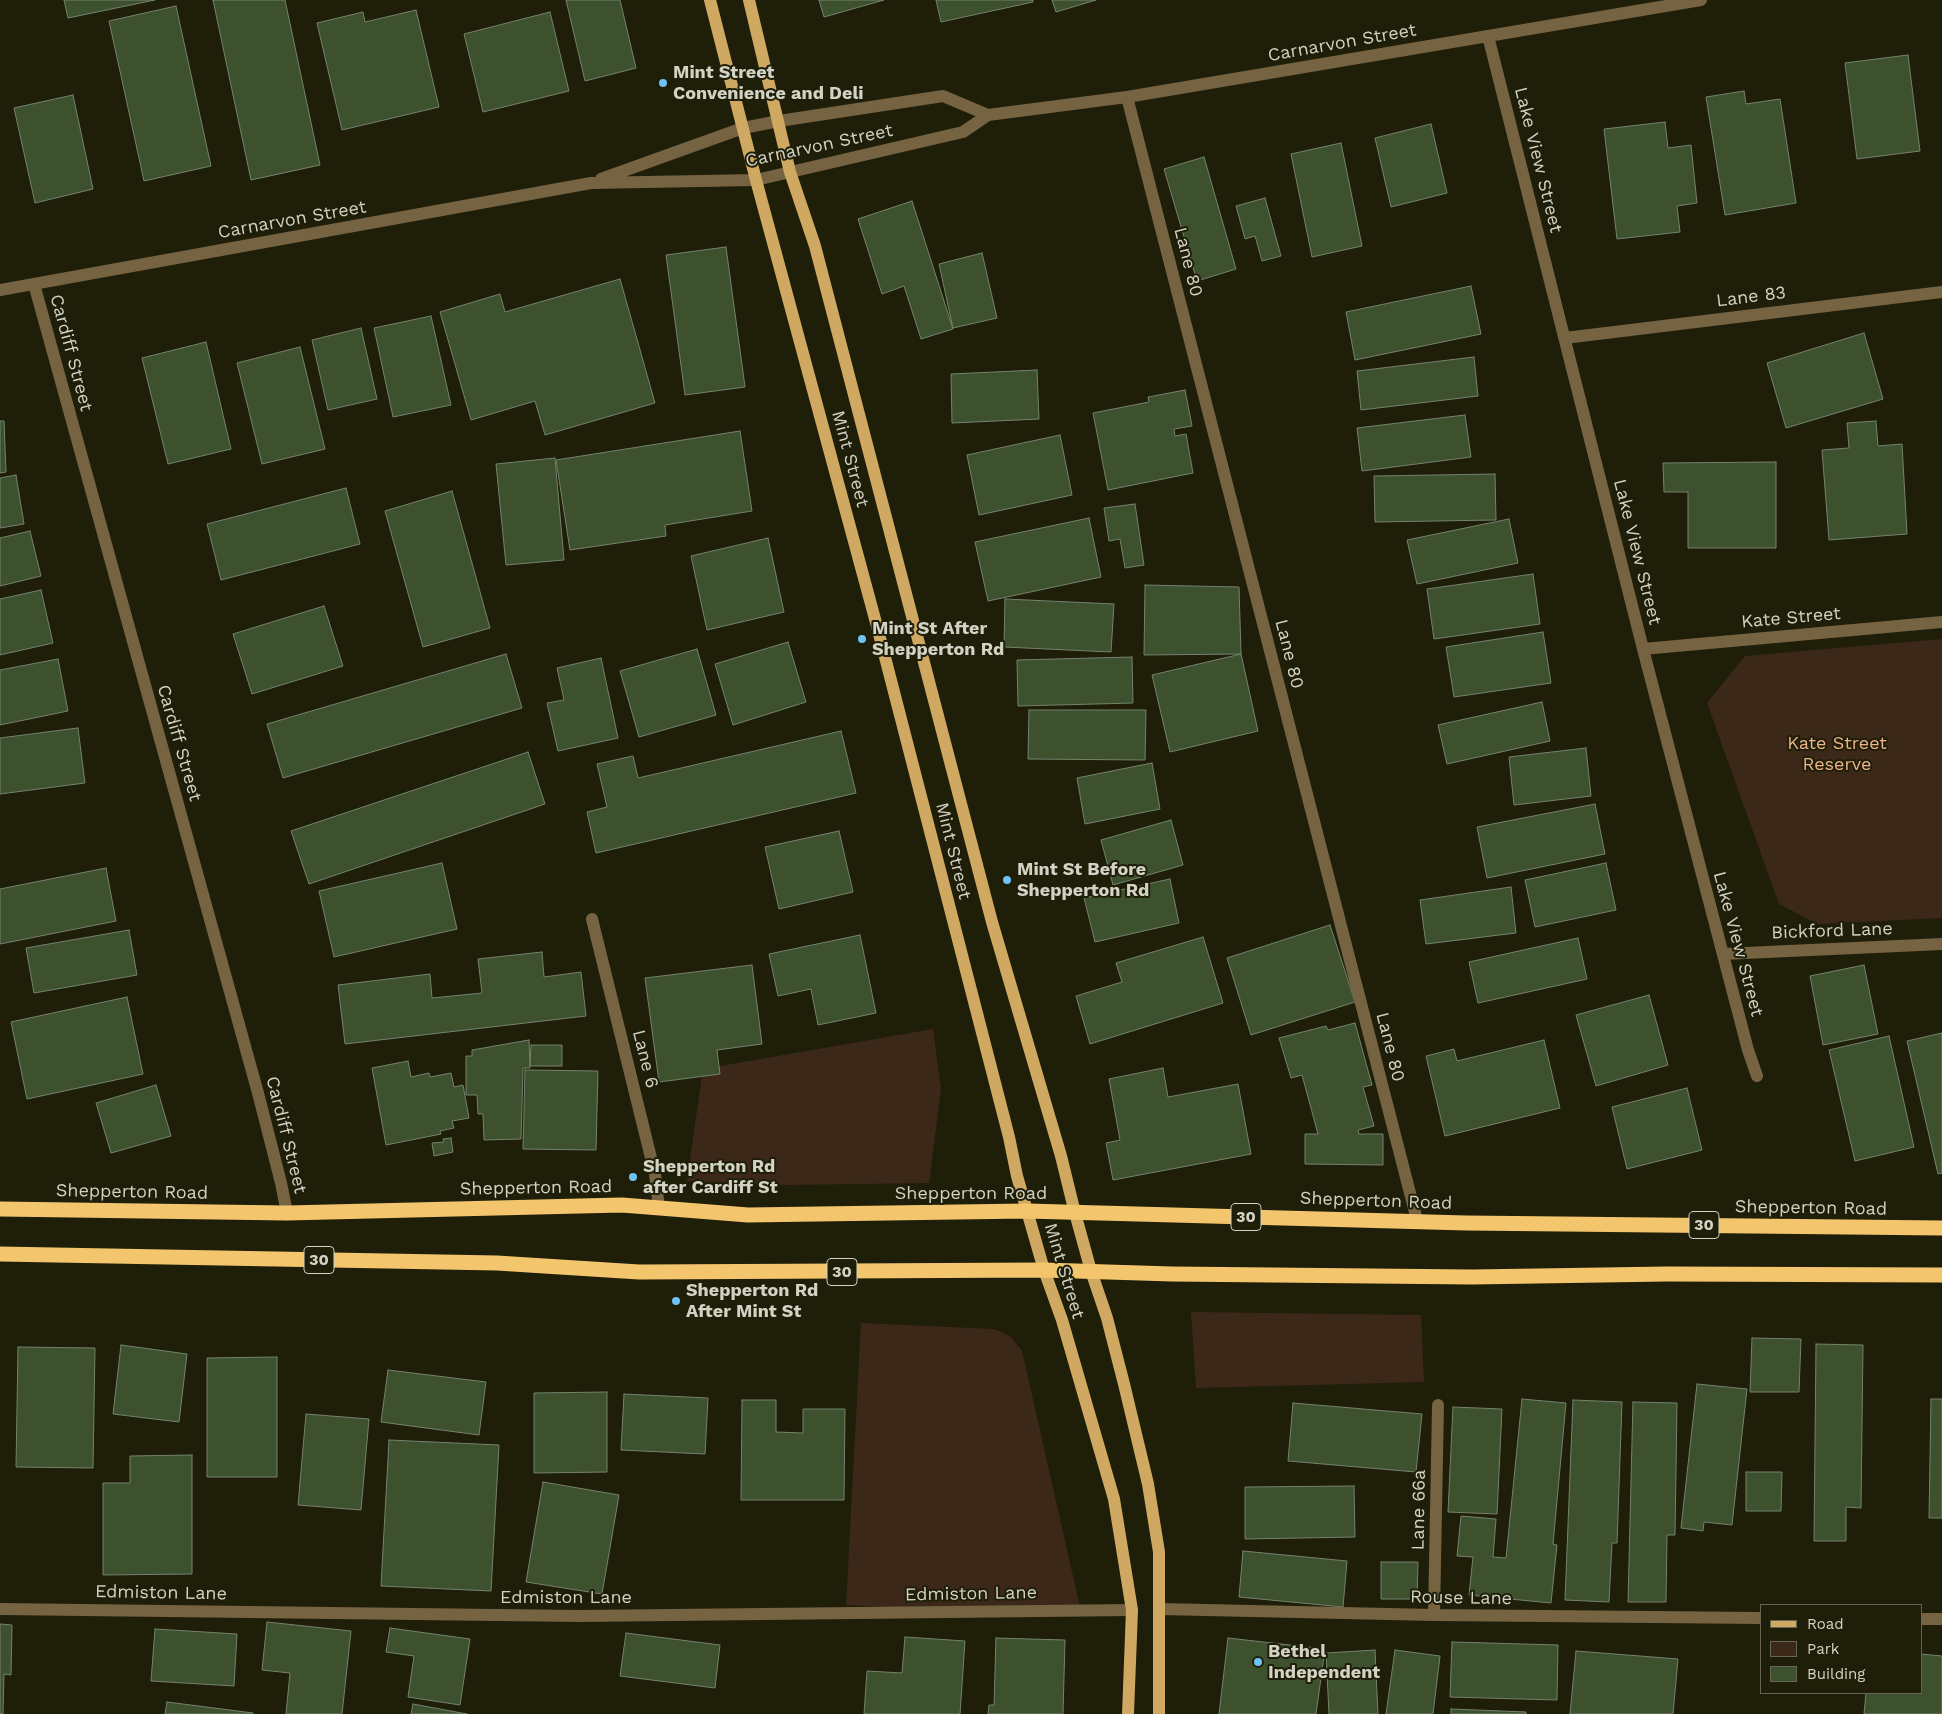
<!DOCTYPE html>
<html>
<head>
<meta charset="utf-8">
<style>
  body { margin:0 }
  #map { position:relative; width:1942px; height:1714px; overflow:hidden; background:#1f1e09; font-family:"Work Sans",sans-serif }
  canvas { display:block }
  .legend { position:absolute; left:1760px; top:1604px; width:162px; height:90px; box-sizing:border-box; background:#1f1e09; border:1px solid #676654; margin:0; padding:6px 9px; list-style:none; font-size:15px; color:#d2d2c5 }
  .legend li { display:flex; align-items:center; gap:10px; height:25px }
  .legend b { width:25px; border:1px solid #676654 }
</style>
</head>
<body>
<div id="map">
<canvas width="1942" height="1714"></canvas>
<ul class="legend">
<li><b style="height:6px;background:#cfa961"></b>Road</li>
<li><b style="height:14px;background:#3c2819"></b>Park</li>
<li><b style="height:14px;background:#3d512f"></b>Building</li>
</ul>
</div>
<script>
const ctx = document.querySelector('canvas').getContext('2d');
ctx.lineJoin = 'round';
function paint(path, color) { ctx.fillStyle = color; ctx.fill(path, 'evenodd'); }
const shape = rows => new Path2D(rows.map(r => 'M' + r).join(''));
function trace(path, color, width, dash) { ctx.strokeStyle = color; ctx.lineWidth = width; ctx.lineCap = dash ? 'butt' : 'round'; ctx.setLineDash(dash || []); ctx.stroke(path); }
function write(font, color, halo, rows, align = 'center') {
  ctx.font = font + ' "Work Sans",sans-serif'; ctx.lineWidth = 4; ctx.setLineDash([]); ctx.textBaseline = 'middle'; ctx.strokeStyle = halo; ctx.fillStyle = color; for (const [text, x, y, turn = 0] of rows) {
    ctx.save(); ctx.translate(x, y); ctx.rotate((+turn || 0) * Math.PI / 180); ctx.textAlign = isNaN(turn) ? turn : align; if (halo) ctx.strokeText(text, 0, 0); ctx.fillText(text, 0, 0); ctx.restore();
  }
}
paint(shape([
  [1942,639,1942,918,1818,924,1779,904,1707,703,1745,656],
  [933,1029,941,1089,929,1183,785,1185,687,1181,703,1069],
  [1191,1312,1421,1315,1424,1382,1196,1388],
  [861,1323,994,1329,1010,1336,1022,1351,1082,1616,846,1605]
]), '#3c2819');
const building = shape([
  [64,0,155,0,68,18,64,0],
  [213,0,285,0,320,165,251,180,213,0],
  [566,0,620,0,636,68,585,81,566,0],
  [819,0,884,0,824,17,819,0],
  [936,0,1033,0,1033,2,941,22,936,0],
  [1052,0,1096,0,1056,12,1052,0],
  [176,6,211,166,144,181,109,21,176,6],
  [416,10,439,107,342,130,317,23,363,12,365,22,416,10],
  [550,12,569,91,483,112,464,34,550,12],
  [1908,55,1920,151,1857,159,1845,63,1908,55],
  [1744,91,1746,104,1780,99,1796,203,1725,215,1706,97,1744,91],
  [73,95,93,189,35,203,14,108,73,95],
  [1665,122,1668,148,1691,145,1697,203,1677,206,1680,232,1617,239,1604,129,1665,122],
  [1431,124,1447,193,1391,207,1375,138,1431,124],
  [1341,143,1362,246,1312,257,1291,154,1341,143],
  [1204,157,1236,269,1197,281,1164,169,1204,157],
  [1265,198,1281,256,1262,261,1255,236,1245,239,1236,206,1265,198],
  [912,201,953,329,921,339,904,286,882,294,858,219,912,201],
  [726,247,745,387,685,395,666,255,726,247],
  [982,253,997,318,953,328,939,264,982,253],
  [620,279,655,403,545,435,535,401,471,420,440,312,500,294,505,312,620,279],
  [1471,286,1481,334,1355,360,1346,312,1471,286],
  [431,316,451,405,393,417,374,328,431,316],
  [361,328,377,399,328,410,312,340,361,328],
  [1864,333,1883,399,1786,428,1767,363,1864,333],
  [206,342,231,449,168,464,142,358,206,342],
  [300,347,325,449,262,464,237,363,300,347],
  [1474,357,1478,396,1361,410,1357,371,1474,357],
  [1037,370,1039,419,952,423,951,374,1037,370],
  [1185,390,1192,426,1174,429,1175,436,1186,434,1193,473,1108,490,1093,413,1149,402,1148,397,1185,390],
  [1465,415,1471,457,1362,471,1357,428,1465,415],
  [0,421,4,421,6,472,0,473,0,421],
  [1876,421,1878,446,1902,444,1907,534,1829,540,1822,450,1849,448,1847,423,1876,421],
  [740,431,752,511,665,525,666,536,570,550,556,460,740,431],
  [1060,435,1072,495,979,515,967,455,1060,435],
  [555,458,564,560,506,565,496,464,555,458],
  [1776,462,1776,548,1688,548,1688,492,1664,492,1663,463,1776,462],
  [1495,474,1496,520,1375,522,1374,476,1495,474],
  [16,475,24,524,0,528,0,478,16,475],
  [346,488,360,544,221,580,207,524,346,488],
  [452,491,490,628,423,647,385,511,452,491],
  [1135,504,1144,565,1125,568,1120,539,1109,541,1104,508,1135,504],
  [1089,518,1101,577,988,601,975,542,1089,518],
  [1509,519,1518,563,1417,584,1407,540,1509,519],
  [30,531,41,576,0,586,0,538,30,531],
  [768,538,784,612,707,630,691,556,768,538],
  [1533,574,1540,624,1434,639,1427,589,1533,574],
  [1145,585,1239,587,1241,654,1144,655,1145,585],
  [41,590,53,643,0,655,0,599,41,590],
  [1005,599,1114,604,1111,652,1004,647,1005,599],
  [324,606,343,666,252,694,233,634,324,606],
  [1543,632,1551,683,1454,697,1446,647,1543,632],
  [788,642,806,702,733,725,715,664,788,642],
  [697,649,716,715,639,737,620,671,697,649],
  [506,654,522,708,283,778,267,724,506,654],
  [1241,654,1258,731,1170,752,1152,675,1241,654],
  [1132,657,1133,703,1018,706,1017,660,1132,657],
  [601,658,618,738,558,751,547,703,564,700,557,668,601,658],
  [58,659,68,711,0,725,0,670,58,659],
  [1542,702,1550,741,1447,764,1438,725,1542,702],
  [1029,710,1146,710,1145,760,1028,759,1029,710],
  [78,728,85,783,0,794,0,738,78,728],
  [841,731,856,793,596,853,587,812,607,807,597,764,633,756,638,778,841,731],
  [1586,748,1591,796,1514,805,1509,757,1586,748],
  [528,752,545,804,309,884,291,831,528,752],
  [1152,763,1160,809,1085,824,1077,778,1152,763],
  [1595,804,1605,854,1487,878,1477,827,1595,804],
  [1171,820,1183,865,1113,885,1101,840,1171,820],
  [839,831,853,892,779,909,765,847,839,831],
  [442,863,457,929,334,957,319,891,442,863],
  [1606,863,1616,910,1535,927,1525,880,1606,863],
  [106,868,116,921,0,944,0,889,106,868],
  [1170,879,1179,923,1095,942,1084,898,1170,879],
  [1511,887,1516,933,1426,944,1420,900,1511,887],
  [1330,925,1355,1002,1251,1035,1227,958,1330,925],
  [129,930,137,975,34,993,26,948,129,930],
  [860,935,876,1013,818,1025,811,989,778,996,769,954,860,935],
  [1203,937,1223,1003,1090,1044,1076,996,1122,982,1116,963,1203,937],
  [1578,938,1587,979,1478,1003,1469,962,1578,938],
  [542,952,544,977,581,972,586,1016,345,1044,338,985,430,974,432,998,482,993,478,959,542,952],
  [752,965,762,1044,717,1050,720,1074,659,1082,645,978,752,965],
  [1864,965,1878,1034,1823,1045,1810,976,1864,965],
  [1649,995,1668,1065,1596,1086,1576,1015,1649,995],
  [127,997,143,1074,27,1099,11,1022,127,997],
  [1355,1023,1372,1085,1363,1087,1374,1126,1358,1130,1359,1134,1383,1134,1383,1165,1305,1164,1305,1134,1318,1134,1302,1075,1291,1078,1279,1038,1326,1026,1328,1030,1355,1023],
  [1942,1033,1942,1173,1938,1174,1907,1041,1942,1033],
  [1889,1036,1914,1147,1855,1161,1829,1050,1889,1036],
  [529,1040,530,1068,523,1068,521,1139,484,1140,483,1114,478,1114,477,1095,466,1095,466,1056,472,1056,472,1050,529,1040],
  [1544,1040,1560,1108,1445,1136,1426,1056,1454,1049,1457,1061,1544,1040],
  [531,1045,562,1045,562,1066,530,1066,531,1045],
  [408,1061,411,1077,429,1073,430,1077,451,1073,454,1087,463,1085,469,1118,452,1121,454,1128,440,1131,441,1134,386,1145,372,1068,408,1061],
  [1163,1068,1168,1097,1238,1084,1251,1154,1113,1180,1106,1143,1120,1140,1109,1079,1163,1068],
  [525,1070,598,1071,596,1150,523,1149,525,1070],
  [156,1085,171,1136,111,1153,96,1103,156,1085],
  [1687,1088,1702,1150,1627,1169,1612,1107,1687,1088],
  [451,1138,453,1152,434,1156,432,1143,444,1142,443,1139,451,1138],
  [1752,1338,1801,1339,1799,1392,1750,1392,1752,1338],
  [1816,1344,1863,1345,1861,1508,1846,1507,1846,1541,1814,1541,1816,1344],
  [121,1345,187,1354,179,1422,113,1414,121,1345],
  [18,1347,95,1348,93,1468,16,1467,18,1347],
  [277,1357,277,1477,207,1477,207,1358,277,1357],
  [388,1370,486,1382,479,1435,381,1422,388,1370],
  [1697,1384,1747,1389,1732,1525,1704,1522,1703,1531,1681,1528,1697,1384],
  [607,1392,607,1472,534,1473,534,1393,607,1392],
  [624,1394,708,1398,705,1454,621,1450,624,1394],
  [1522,1399,1566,1403,1553,1544,1557,1545,1551,1603,1469,1595,1473,1557,1457,1556,1461,1516,1496,1519,1493,1557,1506,1558,1522,1399],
  [1931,1399,1942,1399,1942,1518,1929,1518,1931,1399],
  [742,1400,776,1400,776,1432,803,1433,803,1409,845,1409,844,1500,741,1500,742,1400],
  [1573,1400,1622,1402,1617,1543,1612,1543,1609,1602,1565,1600,1573,1400],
  [1633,1402,1677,1403,1675,1535,1667,1535,1666,1602,1628,1602,1633,1402],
  [1293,1403,1422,1414,1416,1472,1288,1461,1293,1403],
  [1453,1407,1502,1409,1497,1514,1448,1512,1453,1407],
  [306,1414,369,1419,361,1510,298,1505,306,1414],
  [389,1440,499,1445,491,1591,381,1586,389,1440],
  [192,1455,192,1574,103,1575,103,1483,130,1483,130,1456,192,1455],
  [1746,1472,1782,1472,1781,1511,1746,1511,1746,1472],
  [543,1482,619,1495,602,1594,526,1582,543,1482],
  [1354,1486,1355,1537,1245,1539,1245,1487,1354,1486],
  [1243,1551,1347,1561,1343,1607,1239,1597,1243,1551],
  [1381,1562,1418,1562,1417,1599,1381,1599,1381,1562],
  [267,1622,351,1631,342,1714,286,1714,290,1673,262,1670,267,1622],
  [0,1624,12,1625,11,1675,4,1674,3,1714,0,1714,0,1624],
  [390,1628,470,1639,460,1705,408,1697,414,1656,386,1652,390,1628],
  [155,1629,237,1634,234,1686,151,1681,155,1629],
  [626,1633,720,1645,715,1688,620,1676,626,1633],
  [905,1637,965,1641,960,1714,864,1714,867,1671,902,1673,905,1637],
  [996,1638,1065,1640,1063,1714,988,1714,989,1705,994,1705,996,1638],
  [1228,1638,1325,1649,1316,1714,1219,1714,1228,1638],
  [1452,1642,1558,1645,1557,1700,1450,1697,1452,1642],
  [1375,1650,1378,1714,1329,1714,1326,1653,1375,1650],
  [1395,1650,1440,1656,1433,1714,1386,1714,1395,1650],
  [1576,1651,1678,1659,1673,1714,1570,1714,1576,1651],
  [1921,1654,1942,1656,1942,1714,1864,1714,1866,1693,1921,1693,1921,1654],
  [167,1702,253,1713,253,1714,165,1714,167,1702],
  [413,1704,467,1714,411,1714,413,1704],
  [1451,1709,1526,1712,1526,1714,1451,1714,1451,1709]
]);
paint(building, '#3d512f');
trace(building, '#75836d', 1);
trace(shape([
  [1488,36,1643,649,1748,1050,1757,1076],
  [1127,97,1417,1220],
  [601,179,743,128,779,121,943,96,988,115],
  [34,284,258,1093,281,1183,287,1213],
  [0,290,591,183,756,180,963,132,988,115,1127,97,1701,0],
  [1565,338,1942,292],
  [1643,649,1942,622],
  [592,919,655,1174,659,1208],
  [1723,954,1942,944],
  [0,1609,580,1616,1132,1610],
  [1160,1609,1434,1615,1761,1618],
  [1434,1615,1438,1405],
  [1921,1619,1942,1619]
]), '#756342', 12);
trace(shape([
  [710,0,756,180,878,630,1009,1137,1017,1176,1044,1270,1062,1320,1114,1499,1132,1610,1128,1714],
  [749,0,790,172,815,246,992,922,1061,1156,1075,1213,1091,1271,1107,1318,1124,1384,1148,1484,1159,1552,1159,1714]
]), '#cfa961', 12);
trace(shape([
  [0,1209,287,1213,622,1205,748,1215,1027,1211,1466,1223,1942,1228],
  [0,1254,497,1263,639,1272,1044,1270,1172,1274,1472,1277,1667,1274,1942,1275]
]), '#f3c56d', 15);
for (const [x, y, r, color] of [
  [663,83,5,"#6fc2f4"],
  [862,639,5,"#6fc2f4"],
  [1007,880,5,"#6fc2f4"],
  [633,1177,5,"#6fc2f4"],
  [676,1301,5,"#6fc2f4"],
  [1258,1662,5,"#6fc2f4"]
]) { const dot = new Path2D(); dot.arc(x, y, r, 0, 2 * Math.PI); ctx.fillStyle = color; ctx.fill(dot); trace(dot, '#1f1e09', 2); }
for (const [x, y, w] of [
  [1246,1217,30],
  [1704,1225,30],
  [319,1260,30],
  [842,1272,30]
]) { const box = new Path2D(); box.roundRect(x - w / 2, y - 13.5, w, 27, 4); ctx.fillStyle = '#1f1e09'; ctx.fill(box); trace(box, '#d2d2c5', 1); }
write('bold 16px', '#d2d2c5', null, [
  ["30",1246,1217],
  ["30",1704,1225],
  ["30",319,1260],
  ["30",842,1272]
]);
write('18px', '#d2d2c5', '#1f1e09', [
  ["Carnarvon Street",1342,43,-10],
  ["Carnarvon Street",819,146,-12],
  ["Lake View Street",1538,160,76],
  ["Carnarvon Street",292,220,-10],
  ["Lane 80",1188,262,76],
  ["Lane 83",1751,297,-7],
  ["Cardiff Street",71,353,75],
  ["Mint Street",850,459,75],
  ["Lake View Street",1637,552,76],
  ["Kate Street",1791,618,-5],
  ["Lane 80",1289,654,76],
  ["Cardiff Street",179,743,74],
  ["Mint Street",953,851,76],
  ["Bickford Lane",1832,931,-2],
  ["Lake View Street",1738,944,75],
  ["Lane 80",1390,1047,76],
  ["Lane 6",645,1059,76],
  ["Cardiff Street",286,1135,76],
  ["Shepperton Road",536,1188,-1],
  ["Shepperton Road",132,1192,1],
  ["Shepperton Road",971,1194],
  ["Shepperton Road",1376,1201,2],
  ["Shepperton Road",1811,1208,1],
  ["Mint Street",1064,1271,73],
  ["Lane 66a",1419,1510,-89],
  ["Edmiston Lane",161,1593,1],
  ["Edmiston Lane",971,1594,-1],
  ["Edmiston Lane",566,1598],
  ["Rouse Lane",1461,1598,1]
]);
write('bold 18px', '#d2d2c5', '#1f1e09', [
  ["Mint Street",673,73],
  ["Convenience and Deli",673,94],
  ["Mint St After",872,629],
  ["Shepperton Rd",872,650],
  ["Mint St Before",1017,870],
  ["Shepperton Rd",1017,891],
  ["Shepperton Rd",643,1167],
  ["after Cardiff St",643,1188],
  ["Shepperton Rd",686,1291],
  ["After Mint St",686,1312],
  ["Bethel",1268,1652],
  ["Independent",1268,1673]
], 'left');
write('18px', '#efb38a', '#1f1e09', [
  ["Kate Street",1837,744],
  ["Reserve",1837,765]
]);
</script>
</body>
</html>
